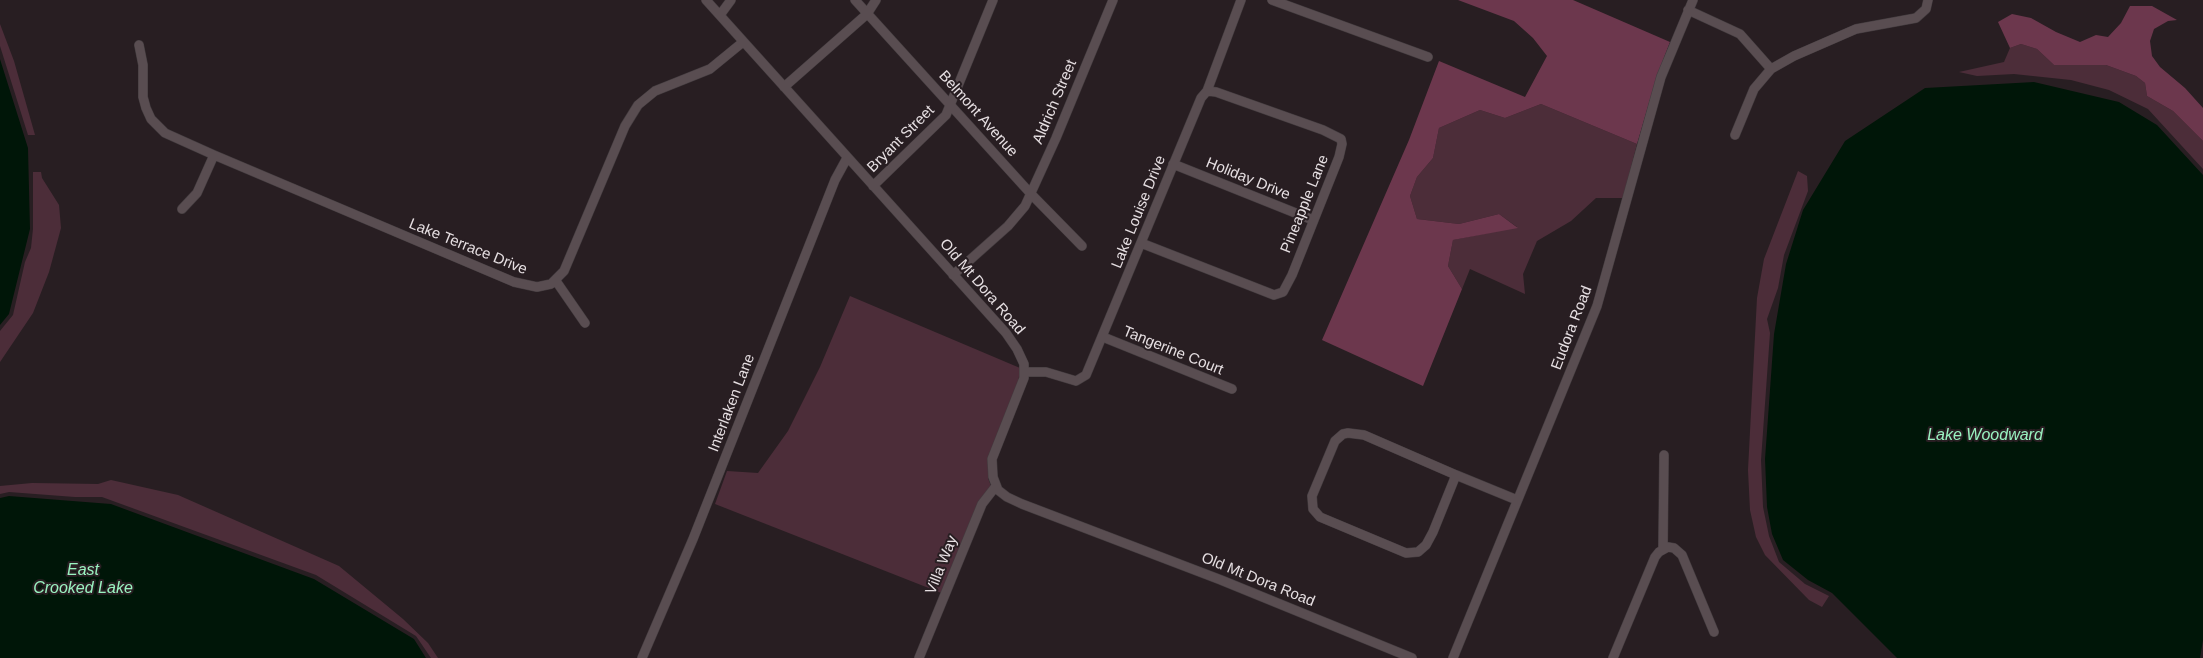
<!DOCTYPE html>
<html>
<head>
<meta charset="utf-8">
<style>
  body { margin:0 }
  canvas { display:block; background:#281e22 }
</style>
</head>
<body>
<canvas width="2203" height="658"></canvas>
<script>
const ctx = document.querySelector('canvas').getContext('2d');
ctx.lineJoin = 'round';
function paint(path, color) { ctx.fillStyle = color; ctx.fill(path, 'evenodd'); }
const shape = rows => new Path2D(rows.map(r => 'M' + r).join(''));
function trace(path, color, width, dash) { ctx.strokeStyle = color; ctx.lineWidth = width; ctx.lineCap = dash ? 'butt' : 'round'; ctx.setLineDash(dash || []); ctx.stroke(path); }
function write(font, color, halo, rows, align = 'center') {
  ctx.font = font + ' Helvetica,sans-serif'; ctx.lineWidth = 4; ctx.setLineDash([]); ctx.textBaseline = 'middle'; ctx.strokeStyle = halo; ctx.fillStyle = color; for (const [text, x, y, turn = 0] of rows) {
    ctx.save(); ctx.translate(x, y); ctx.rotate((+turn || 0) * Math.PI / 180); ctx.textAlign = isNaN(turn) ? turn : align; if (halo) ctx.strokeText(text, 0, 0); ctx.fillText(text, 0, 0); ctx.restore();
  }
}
paint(shape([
  [0,24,14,61,35,135,28,135,0,46],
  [2021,44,2037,49,2054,65,2106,65,2136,76,2145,83,2147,96,2173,111,2203,141,2203,169,2148,109,2109,90,2071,80,2014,74,1977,76,1959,72,2004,62,2010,48],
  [1541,104,1637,144,1623,198,1596,198,1571,221,1537,241,1523,274,1525,294,1470,269,1462,289,1448,266,1453,240,1517,227,1499,214,1459,224,1417,219,1410,196,1417,177,1433,158,1439,128,1480,110,1505,118],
  [1798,171,1807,176,1808,191,1784,255,1778,288,1767,319,1770,333,1761,460,1763,507,1769,536,1779,562,1805,584,1829,596,1822,607,1809,600,1765,555,1756,537,1750,510,1748,470,1757,298,1764,259],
  [33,172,41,172,42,178,59,205,61,228,49,272,33,313,0,362,0,331,13,315,25,262,31,248,33,229],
  [850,296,1020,368,1018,385,988,458,988,478,991,486,949,596,715,504,727,471,758,473,788,431,820,367],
  [111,480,178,495,339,566,403,619,428,643,438,658,431,658,416,636,316,575,102,497,75,497,9,492,0,494,0,486,32,483,98,484]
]), '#4c2d39');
paint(shape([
  [1458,0,1573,0,1670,42,1657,76,1637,144,1541,104,1505,118,1480,110,1439,128,1433,158,1417,177,1410,196,1417,219,1459,224,1499,214,1518,228,1453,240,1448,266,1462,289,1423,386,1322,340,1409,140,1439,61,1525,97,1547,56,1533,38,1514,21],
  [2130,6,2152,6,2177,20,2168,21,2154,29,2150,41,2152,56,2160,67,2185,88,2203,108,2203,141,2173,111,2147,96,2145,83,2136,76,2106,65,2054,65,2037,49,2021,44,2010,48,1998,22,2012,14,2031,18,2056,32,2080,42,2096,35,2108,37,2121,23]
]), '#6c374d');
paint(shape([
  [0,59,28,148,30,229,9,314,0,325],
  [2034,82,2119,102,2157,125,2203,175,2203,640,2200,658,1897,658,1832,593,1808,580,1783,560,1772,534,1767,507,1765,459,1774,334,1786,264,1803,210,1845,141,1925,88],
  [9,496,111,504,314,579,414,639,426,658,0,658,0,498]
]), '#001608');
const minor = shape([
  [706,0,1006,333,1017,349,1024,364,1024,378,992,459,993,477,998,490,1007,497,1022,504,1221,580,1412,658],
  [855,0,1031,194,1082,246],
  [1272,0,1428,57],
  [1688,10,1740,34,1771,69],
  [720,15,731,0],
  [139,45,143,65,143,97,146,108,151,119,165,133,214,155,514,282,537,287,551,284,564,271,625,126,638,105,655,91,710,69,743,42],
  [784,87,867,14,876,0],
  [1735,135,1754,89,1771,69,1794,56,1856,29,1916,18,1926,9,1928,0],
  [1173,164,1313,220],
  [873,186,946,115,993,0],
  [182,209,197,193,214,155],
  [1141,243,1274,295,1283,292,1292,275,1339,157,1342,144,1341,139,1323,130,1216,92,1207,91],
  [953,275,1008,226,1025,206,1056,138,1113,0],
  [556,281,585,323],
  [1103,337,1232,389],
  [1024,372,1046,372,1076,381,1086,375,1201,98,1207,91,1241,0],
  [1348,433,1364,435,1456,475,1433,532,1426,545,1418,552,1406,553,1320,517,1313,509,1312,496,1335,441,1343,434,1348,433],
  [1456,475,1517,500],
  [1663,549,1664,455],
  [642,658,693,539,835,180,847,158],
  [919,658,982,504,996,486],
  [1453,658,1597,306,1661,77,1693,0],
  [1613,658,1655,557,1659,552,1668,547,1674,548,1682,555,1714,632]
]);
trace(minor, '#433c3f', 10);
trace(minor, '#594d51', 9);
write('15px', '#e6dfe2', '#281e22', [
  ["Aldrich Street",1055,102,-67],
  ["Belmont Avenue",978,114,48],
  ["Bryant Street",901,139,-45],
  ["Holiday Drive",1248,179,22],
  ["Pineapple Lane",1305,204,-68],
  ["Lake Louise Drive",1139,212,-68],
  ["Lake Terrace Drive",468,247,22],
  ["Old Mt Dora Road",982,287,49],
  ["Eudora Road",1572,328,-69],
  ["Tangerine Court",1173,351,22],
  ["Interlaken Lane",732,403,-69],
  ["Villa Way",942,565,-68],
  ["Old Mt Dora Road",1258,580,22]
]);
write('italic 16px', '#9af2c0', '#281e22', [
  ["Lake Woodward",1985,436],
  ["East",83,571],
  ["Crooked Lake",83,589]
]);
</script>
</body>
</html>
